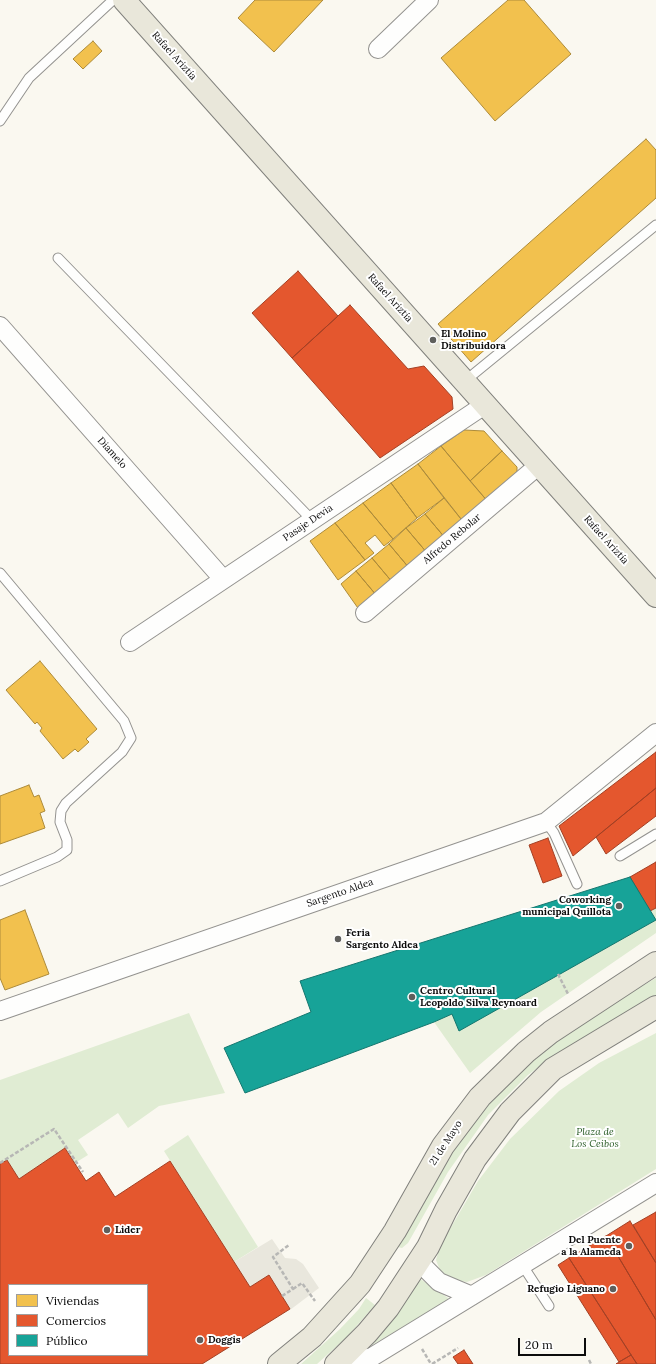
<!DOCTYPE html>
<html>
<head>
<meta charset="utf-8">
<style>
  body { margin:0 }
  #map { position:relative; width:656px; height:1364px; overflow:hidden; background:#faf8f0; font-family:Lora,serif }
  canvas { display:block }
  .legend { position:absolute; left:8px; top:1284px; width:140px; height:72px; box-sizing:border-box; background:#fff; border:1px solid #9e9e9e; margin:0; padding:5px 7px; list-style:none; font-size:12px; color:#0c0c0c }
  .legend li { display:flex; align-items:center; gap:8px; height:20px }
  .legend b { width:20px; border:1px solid #9e9e9e }
  .scale { position:absolute; left:518px; top:1338px; width:68px; height:18px; box-sizing:border-box; border:2px solid #0c0c0c; border-top:0; padding-left:5px; font-size:12px; line-height:14px; white-space:nowrap; color:#0c0c0c; -webkit-text-stroke:3px #fff; paint-order:stroke }
</style>
</head>
<body>
<div id="map">
<canvas width="656" height="1364"></canvas>
<ul class="legend">
<li><b style="height:11px;background:#f2c14e"></b>Viviendas</li>
<li><b style="height:11px;background:#e4572e"></b>Comercios</li>
<li><b style="height:11px;background:#17a398"></b>Público</li>
</ul>
<div class="scale">20 m</div>
</div>
<script>
const ctx = document.querySelector('canvas').getContext('2d');
ctx.lineJoin = 'round';
function paint(path, color) { ctx.fillStyle = color; ctx.fill(path, 'evenodd'); }
const shape = rows => new Path2D(rows.map(r => 'M' + r).join(''));
function trace(path, color, width, dash) { ctx.strokeStyle = color; ctx.lineWidth = width; ctx.lineCap = dash ? 'butt' : 'round'; ctx.setLineDash(dash || []); ctx.stroke(path); }
function write(font, color, halo, rows, align = 'center') {
  ctx.font = font + ' Lora,serif'; ctx.lineWidth = 4; ctx.setLineDash([]); ctx.textBaseline = 'middle'; ctx.strokeStyle = halo; ctx.fillStyle = color; for (const [text, x, y, turn = 0] of rows) {
    ctx.save(); ctx.translate(x, y); ctx.rotate((+turn || 0) * Math.PI / 180); ctx.textAlign = isNaN(turn) ? turn : align; if (halo) ctx.strokeText(text, 0, 0); ctx.fillText(text, 0, 0); ctx.restore();
  }
}
paint(shape([
  [656,908,656,933,541,1012,470,1073,434,1022],
  [656,978,656,995,554,1055,528,1075,488,1115,448,1172,408,1243,402,1248,398,1247,438,1166,483,1103,553,1042,598,1011],
  [189,1013,225,1093,159,1106,128,1128,118,1113,78,1140,88,1155,75,1163,65,1148,19,1179,7,1160,0,1164,0,1080],
  [656,1033,656,1169,486,1275,467,1282,451,1280,441,1273,436,1260,440,1246,478,1181,510,1139,559,1091,599,1063],
  [188,1135,258,1247,234,1262,164,1151],
  [419,1278,451,1300,363,1350],
  [366,1298,375,1305,346,1338,317,1364,301,1364,340,1329,359,1309]
]), '#e0ecd3');
paint(shape([
  [272,1239,285,1258,296,1259,303,1264,319,1288,290,1310,269,1275,250,1287,234,1262]
]), '#e9e7dd');
const homes = shape([
  [255,0,323,0,274,52,238,18,255,0],
  [508,0,524,0,571,54,495,121,441,58,508,0],
  [93,41,102,51,83,69,73,59,93,41],
  [646,139,656,150,656,198,471,362,438,324,646,139],
  [464,430,484,431,502,451,470,481,441,446,464,430],
  [441,446,489,503,465,524,418,464,441,446],
  [502,451,517,467,517,479,489,503,470,481,502,451],
  [418,464,444,498,417,518,391,483,418,464],
  [391,483,417,518,393,539,363,503,391,483],
  [444,498,465,524,446,539,425,514,444,498],
  [363,503,393,539,384,546,375,535,365,543,374,553,365,560,335,523,363,503],
  [425,514,446,539,428,554,406,528,425,514],
  [335,523,365,560,338,580,310,541,335,523],
  [406,528,428,554,410,569,389,544,406,528],
  [389,544,410,569,393,583,372,558,389,544],
  [372,558,393,583,377,596,356,571,372,558],
  [356,571,377,596,360,611,341,584,356,571],
  [40,661,97,729,86,739,89,742,78,752,75,749,63,759,40,731,42,728,37,722,35,724,6,690,40,661],
  [29,785,34,797,39,795,45,811,40,813,45,828,0,844,0,796,29,785],
  [25,910,49,974,5,990,0,978,0,920,25,910]
]);
paint(homes, '#f2c14e');
trace(homes, '#ad8b3a', 1);
const shops = shape([
  [298,271,338,316,292,358,252,313,298,271],
  [350,305,408,369,424,366,452,397,453,409,380,458,292,358,350,305],
  [656,752,656,788,573,856,559,826,656,752],
  [656,788,656,816,606,854,596,837,656,788],
  [548,838,562,876,543,883,529,845,548,838],
  [656,862,656,908,650,911,630,877,656,862],
  [65,1148,86,1181,99,1172,115,1197,170,1161,250,1287,269,1275,290,1309,202,1364,0,1364,0,1164,7,1160,19,1179,65,1148],
  [9,1285,147,1285,147,1355,9,1355,9,1285],
  [656,1212,656,1263,633,1225,656,1212],
  [630,1221,656,1263,656,1320,606,1236,630,1221],
  [606,1236,656,1320,656,1364,637,1364,569,1258,606,1236],
  [569,1258,631,1355,619,1362,558,1265,569,1258],
  [464,1350,473,1364,458,1364,453,1357,464,1350],
  [631,1355,637,1364,616,1364,619,1362,631,1355]
]);
paint(shops, '#e4572e');
trace(shops, '#a34024', 1);
const public = shape([
  [630,877,656,920,459,1031,452,1014,434,1022,245,1093,224,1048,311,1012,300,981,630,877]
]);
paint(public, '#17a398');
trace(public, '#14766e', 1);
const lane = shape([
  [0,121,29,78,113,0],
  [58,258,312,520],
  [465,381,656,225],
  [0,573,124,721,131,738,122,752,66,803,61,811,60,822,67,840,67,850,57,857,0,881],
  [546,822,554,833,577,884],
  [620,856,656,834],
  [523,1266,549,1306]
]);
const street = shape([
  [378,49,429,0],
  [0,326,223,579],
  [365,613,539,465],
  [130,642,486,404],
  [0,1011,546,822,656,733],
  [419,1262,439,1282,472,1296],
  [347,1364,372,1357,656,1183]
]);
const primary = shape([
  [124,0,656,596],
  [279,1364,312,1337,360,1284,395,1231,443,1146,480,1097,526,1052,551,1032,656,963],
  [336,1364,367,1333,388,1308,428,1247,446,1210,475,1159,510,1112,553,1069,656,1007]
]);
trace(lane, '#93928f', 11);
trace(street, '#93928f', 20);
trace(primary, '#80807c', 24);
trace(shape([
  [558,974,568,994],
  [0,1163,54,1129,83,1172],
  [293,1289,302,1283,315,1301],
  [282,1296,293,1289,273,1257,289,1245],
  [422,1349,431,1364],
  [589,1360,591,1364],
  [432,1364,458,1348]
]), '#b7b7b5', 2.5, [4, 2]);
trace(lane, '#fefefd', 9);
trace(street, '#fefefd', 18);
trace(primary, '#e9e7da', 22);
for (const [x, y, r, color] of [
  [433,340,4,"#5f5f5c"],
  [619,906,4,"#5f5f5c"],
  [338,939,4,"#5f5f5c"],
  [412,997,4,"#5f5f5c"],
  [107,1230,4,"#5f5f5c"],
  [629,1246,4,"#5f5f5c"],
  [613,1289,4,"#5f5f5c"],
  [200,1340,4,"#5f5f5c"]
]) { const dot = new Path2D(); dot.arc(x, y, r, 0, 2 * Math.PI); ctx.fillStyle = color; ctx.fill(dot); trace(dot, '#fff', 1.5); }
write('10px', '#0c0c0c', '#fff', [
  ["Rafael Ariztía",174,56,48],
  ["Rafael Ariztía",390,298,48],
  ["Diamelo",112,453,48],
  ["Pasaje Devia",308,523,-34],
  ["Alfredo Rebolar",452,539,-40],
  ["Rafael Ariztía",606,540,48],
  ["Sargento Aldea",340,893,-19],
  ["21 de Mayo",446,1143,-57]
]);
write('bold 10px', '#0c0c0c', '#fff', [
  ["El Molino",441,334],
  ["Distribuidora",441,346],
  ["Coworking",611,900,"right"],
  ["municipal Quillota",611,912,"right"],
  ["Feria",346,933],
  ["Sargento Aldea",346,945],
  ["Centro Cultural",420,991],
  ["Leopoldo Silva Reynoard",420,1003],
  ["Lider",115,1230],
  ["Del Puente",621,1240,"right"],
  ["a la Alameda",621,1252,"right"],
  ["Refugio Liguano",605,1289,"right"],
  ["Doggis",208,1340]
], 'left');
write('italic 10px', '#295b25', '#fff', [
  ["Plaza de",595,1132],
  ["Los Ceibos",595,1144]
]);
</script>
</body>
</html>
